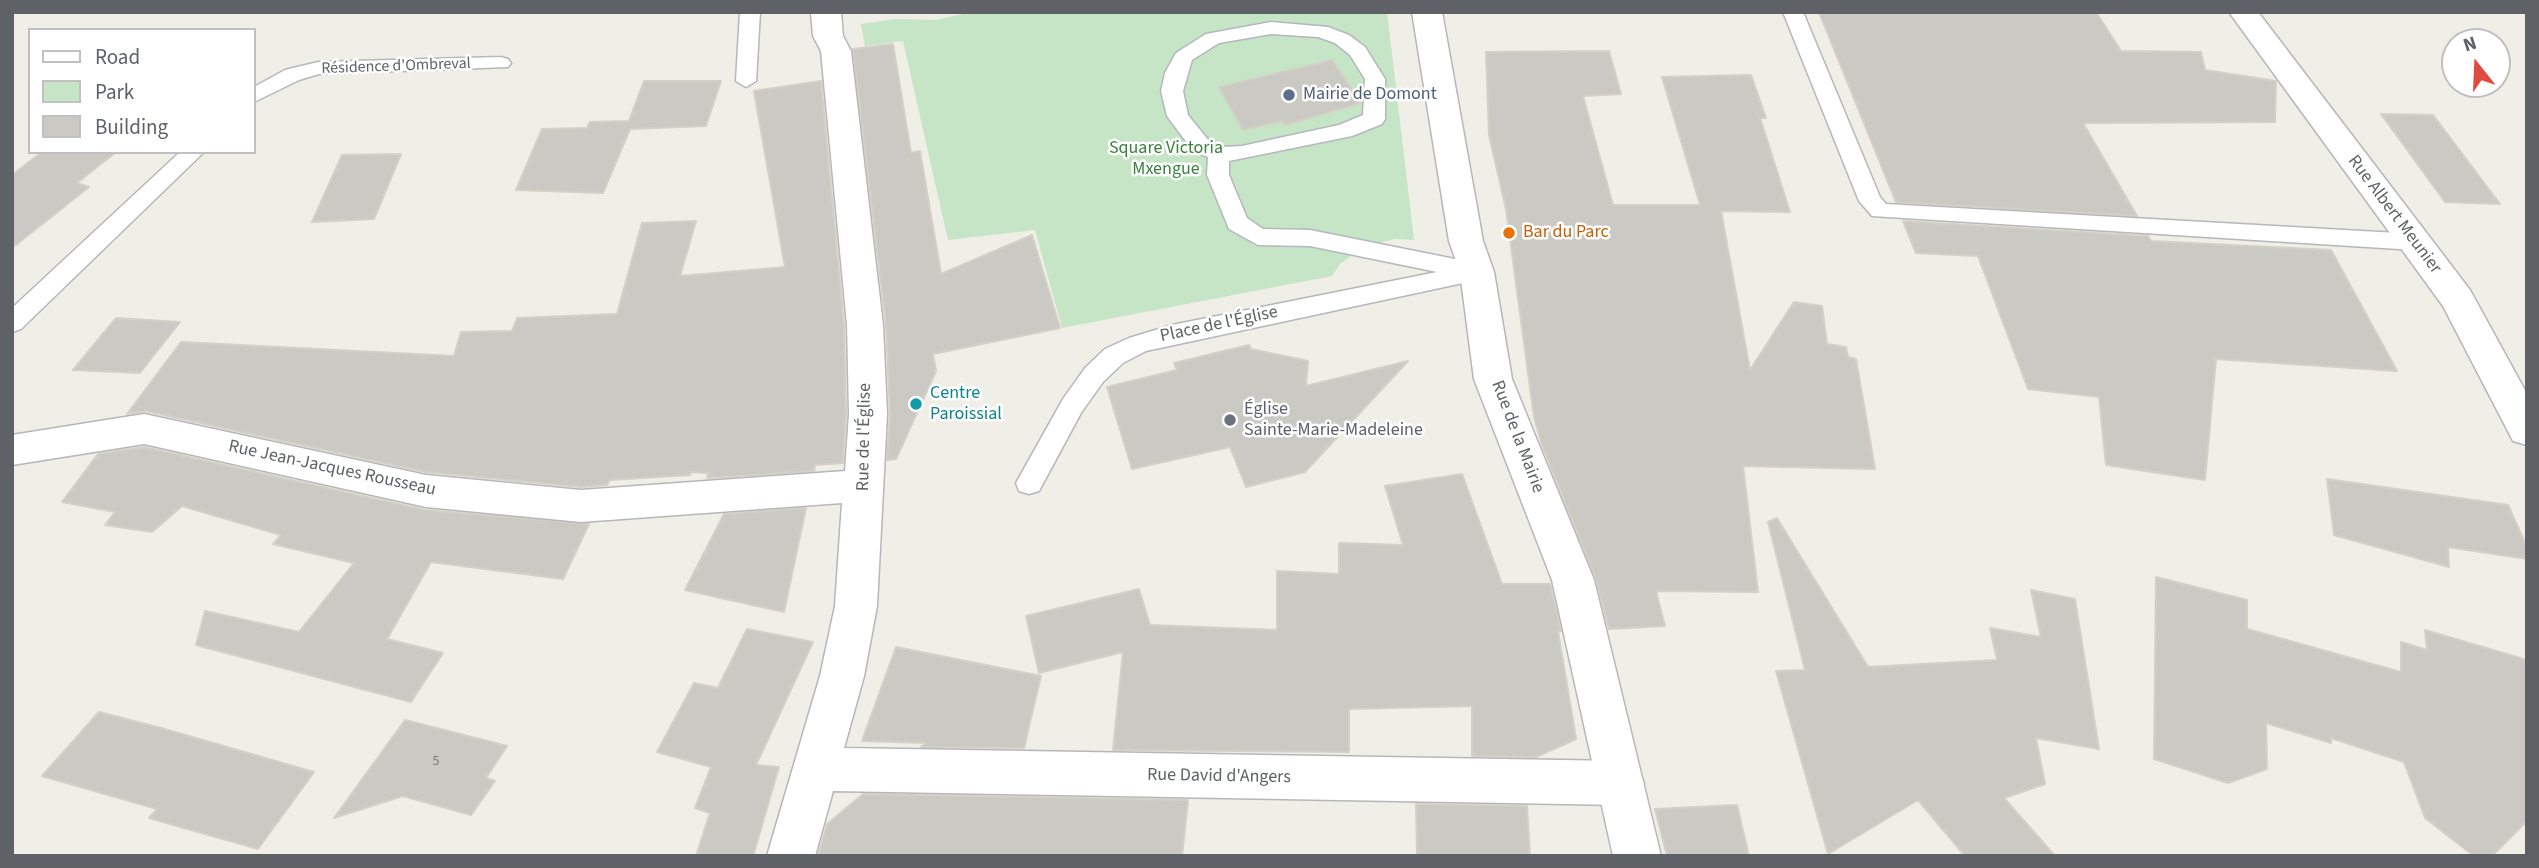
<!DOCTYPE html>
<html>
<head>
<meta charset="utf-8">
<style>
  body { margin:0 }
  #map { position:relative; width:2539px; height:868px; overflow:hidden; background:#efeee7; font-family:"Source Sans 3",sans-serif }
  canvas { display:block }
  .frame { position:absolute; inset:0; border:14px solid #5e6266; pointer-events:none }
  .legend { position:absolute; left:28px; top:28px; width:228px; height:126px; box-sizing:border-box; background:#fff; border:2px solid #bfc0c2; margin:0; padding:9px 12px; list-style:none; font-size:21px; color:#5e6266 }
  .legend li { display:flex; align-items:center; gap:14px; height:35px }
  .legend b { width:35px; border:2px solid #bfc0c2 }
  .north { position:absolute; left:2441px; top:28px; width:70px; height:70px; box-sizing:border-box; background:#fff; border:2px solid #bfc0c2; border-radius:50%; rotate:342deg; font-size:19px; font-weight:700; line-height:28px; text-align:center; color:#5e6266 }
  .north::after { content:''; display:block; margin:auto; width:24px; height:32px; background:#de4c3f; clip-path:polygon(50% 0,100% 100%,50% 72%,0 100%) }
</style>
</head>
<body>
<div id="map">
<canvas width="2539" height="868"></canvas>
<div class="frame"></div>
<ul class="legend">
<li><b style="height:9px;background:#fff"></b>Road</li>
<li><b style="height:19px;background:#c6e5c6"></b>Park</li>
<li><b style="height:19px;background:#cbc9c4"></b>Building</li>
</ul>
<div class="north">N</div>
</div>
<script>
const ctx = document.querySelector('canvas').getContext('2d');
ctx.lineJoin = 'round';
function paint(path, color) { ctx.fillStyle = color; ctx.fill(path, 'evenodd'); }
const shape = rows => new Path2D(rows.map(r => 'M' + r).join(''));
function trace(path, color, width, dash) { ctx.strokeStyle = color; ctx.lineWidth = width; ctx.lineCap = dash ? 'butt' : 'round'; ctx.setLineDash(dash || []); ctx.stroke(path); }
function write(font, color, halo, rows, align = 'center') {
  ctx.font = font + ' "Source Sans 3",sans-serif'; ctx.lineWidth = 5; ctx.setLineDash([]); ctx.textBaseline = 'middle'; ctx.strokeStyle = halo; ctx.fillStyle = color; for (const [text, x, y, turn = 0] of rows) {
    ctx.save(); ctx.translate(x, y); ctx.rotate((+turn || 0) * Math.PI / 180); ctx.textAlign = isNaN(turn) ? turn : align; if (halo) ctx.strokeText(text, 0, 0); ctx.fillText(text, 0, 0); ctx.restore();
  }
}
paint(shape([
  [972,12,1387,12,1414,240,1394,239,1363,247,1340,264,1332,276,1062,328,1035,230,948,240,903,41,865,46,861,24,896,19,936,20]
]), '#c6e5c6');
const building = shape([
  [1819,12,2096,12,2121,51,2201,52,2205,70,2276,81,2275,122,2083,123,2137,216,1896,202,1819,12],
  [893,44,911,153,920,151,941,274,1032,235,1060,328,933,354,936,371,896,459,887,460,890,414,886,325,853,49,893,44],
  [1609,51,1621,94,1583,96,1613,205,1700,205,1662,77,1751,75,1766,118,1760,118,1790,212,1721,211,1750,370,1794,302,1822,306,1827,344,1846,347,1848,357,1856,359,1875,469,1743,466,1758,592,1656,591,1665,626,1609,629,1596,579,1542,445,1534,417,1506,209,1489,135,1486,52,1609,51],
  [1332,60,1361,103,1285,125,1282,121,1243,130,1219,87,1332,60],
  [644,81,721,81,706,126,630,129,603,193,516,190,542,129,587,128,590,122,629,121,644,81],
  [821,81,844,325,846,414,843,463,815,465,814,471,707,478,708,473,691,472,690,475,610,480,607,485,581,487,426,472,145,411,127,414,181,342,454,356,461,332,512,331,517,318,617,314,642,223,696,221,680,276,785,267,754,91,821,81],
  [2381,114,2433,115,2500,204,2445,202,2381,114],
  [42,152,116,152,77,183,89,187,12,248,12,175,42,152],
  [401,154,374,219,312,222,342,155,401,154],
  [1903,221,2148,236,2151,241,2331,250,2397,371,2216,359,2205,480,2106,465,2099,397,2028,389,1978,256,1916,253,1903,221],
  [116,318,180,322,140,373,73,370,116,318],
  [1249,345,1251,349,1308,361,1306,386,1408,361,1305,472,1246,487,1230,447,1132,469,1107,387,1177,370,1174,363,1249,345],
  [144,447,425,510,589,524,563,579,431,562,387,639,443,653,411,702,196,645,205,611,299,632,354,563,273,544,281,535,182,506,152,532,105,525,115,512,62,502,98,454,144,447],
  [1462,474,1502,584,1550,584,1561,631,1558,631,1576,739,1536,757,1472,756,1472,706,1349,709,1349,752,1113,750,1123,652,1039,673,1026,616,1139,589,1150,625,1277,630,1277,571,1339,574,1339,543,1403,545,1385,486,1462,474],
  [2327,479,2508,505,2527,547,2527,559,2448,547,2449,567,2334,535,2327,479],
  [806,508,784,612,685,590,724,514,806,508],
  [1777,518,1868,667,1997,660,1990,628,2041,637,2031,590,2075,599,2099,749,2036,738,2045,784,2004,798,2055,856,1965,856,1918,800,1828,854,1776,671,1805,670,1768,522,1777,518],
  [2156,577,2247,600,2247,629,2401,672,2401,642,2427,650,2425,630,2527,660,2527,821,2492,856,2474,856,2425,818,2404,762,2331,738,2331,743,2266,723,2267,769,2228,783,2154,759,2156,577],
  [747,629,813,642,756,765,779,767,753,856,696,856,710,813,695,808,711,767,657,752,694,683,718,688,747,629],
  [896,647,1041,676,1024,748,921,747,926,743,862,741,896,647],
  [99,712,161,728,314,772,258,849,149,818,157,809,42,776,99,712],
  [405,720,507,746,486,778,495,781,471,815,403,796,334,818,405,720],
  [863,794,1188,800,1182,856,818,856,827,824,863,794],
  [1416,804,1527,806,1530,856,1417,856,1416,804],
  [1737,805,1749,856,1667,856,1655,809,1737,805]
]);
paint(building, '#cbc9c4');
trace(building, '#d4d0c6', 2);
const service = shape([
  [740,12,760,12,756,81,746,87,736,81,740,12],
  [1783,12,1803,12,1880,197,1886,204,2415,234,2423,236,2427,242,2423,248,2415,250,1872,216,1859,201,1783,12],
  [1271,22,1328,27,1349,35,1365,47,1385,79,1385,119,1382,124,1352,136,1229,161,1229,175,1247,218,1263,229,1310,230,1465,261,1485,266,1489,272,1485,278,1477,280,1146,351,1123,363,1103,382,1081,413,1039,491,1029,494,1019,491,1016,483,1063,399,1085,368,1105,349,1129,338,1172,325,1437,272,1310,246,1258,245,1229,229,1207,175,1208,157,1193,151,1167,116,1161,91,1165,73,1176,53,1206,34,1271,22],
  [1271,34,1318,37,1335,43,1350,55,1365,79,1363,115,1339,125,1242,146,1223,147,1209,141,1188,115,1183,91,1192,60,1219,43,1271,34],
  [501,57,508,59,511,63,508,67,319,74,299,80,254,102,254,87,285,70,318,62,501,57],
  [180,152,204,152,21,329,12,332,12,308,180,152]
]);
const minor = shape([
  [811,12,841,12,843,36,851,51,883,325,887,414,877,606,864,676,844,748,1621,761,1637,768,1644,783,1637,798,1621,805,833,791,815,856,767,856,820,676,835,606,842,503,581,522,426,507,144,444,12,465,12,435,144,414,426,475,581,490,845,471,849,414,847,325,821,51,813,36,811,12],
  [2229,12,2258,12,2470,290,2527,394,2527,445,2513,441,2443,306,2229,12]
]);
const tertiary = shape([
  [1412,12,1442,12,1483,241,1494,272,1512,379,1594,580,1661,856,1613,856,1552,580,1474,379,1460,272,1449,241,1412,12]
]);
trace(service, '#b4b7bb', 3);
trace(minor, '#b4b7bb', 3);
trace(tertiary, '#b4b7bb', 3);
paint(service, '#fff');
paint(minor, '#fff');
paint(tertiary, '#fff');
for (const [x, y, r, color] of [
  [1289,95,7,"#5c6f8a"],
  [1509,233,7,"#e8710a"],
  [916,404,7,"#0f9aa8"],
  [1230,420,7,"#6b7280"]
]) { const dot = new Path2D(); dot.arc(x, y, r, 0, 2 * Math.PI); ctx.fillStyle = color; ctx.fill(dot); trace(dot, '#fff', 2.5); }
write('14px', '#797c7e', null, [
  ["5",436,762]
]);
write('16px', '#5e6266', '#fff', [
  ["Résidence d'Ombreval",396,67,-2]
]);
write('18px', '#4e5e75', '#fff', [
  ["Mairie de Domont",1303,95]
], 'left');
write('18px', '#3b813f', '#fff', [
  ["Square Victoria",1166,149],
  ["Mxengue",1166,170]
]);
write('18px', '#5e6266', '#fff', [
  ["Rue Albert Meunier",2394,215,53],
  ["Place de l'Église",1219,325,-12],
  ["Rue de l'Église",865,437,-89],
  ["Rue de la Mairie",1517,437,69],
  ["Rue Jean-Jacques Rousseau",332,469,12],
  ["Rue David d'Angers",1219,777,1]
]);
write('18px', '#c56008', '#fff', [
  ["Bar du Parc",1523,233]
], 'left');
write('18px', '#0d838f', '#fff', [
  ["Centre",930,394],
  ["Paroissial",930,415]
], 'left');
write('18px', '#5b616d', '#fff', [
  ["Église",1244,410],
  ["Sainte-Marie-Madeleine",1244,431]
], 'left');
</script>
</body>
</html>
